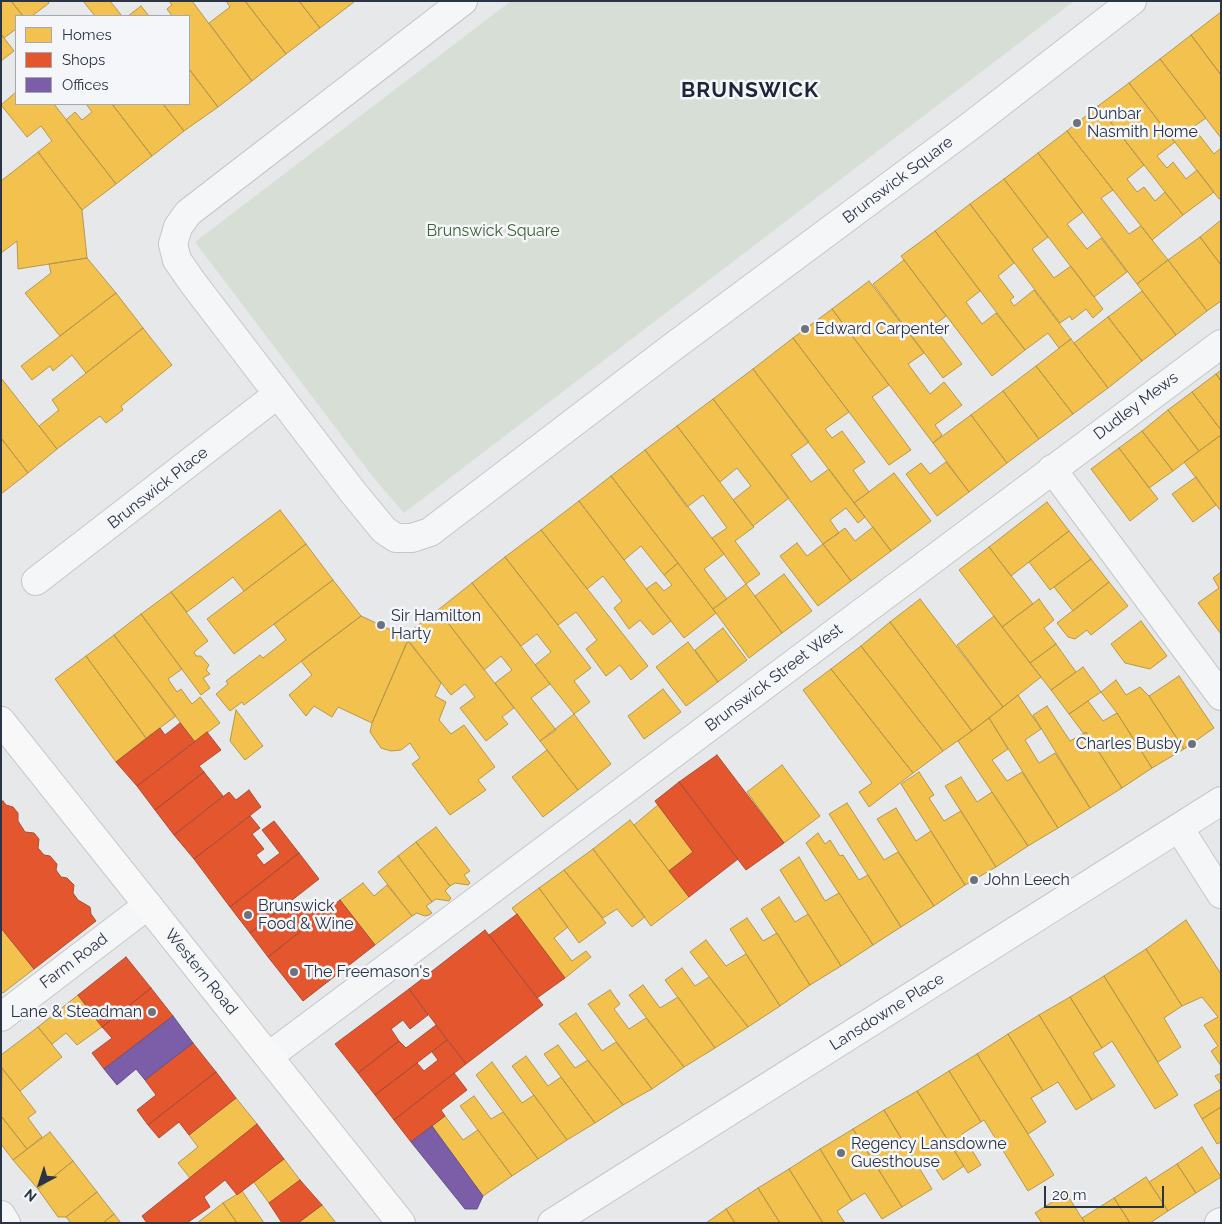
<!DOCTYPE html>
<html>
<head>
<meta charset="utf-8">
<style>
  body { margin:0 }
  #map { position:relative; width:1222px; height:1224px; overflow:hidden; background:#e6e8ea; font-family:Raleway,sans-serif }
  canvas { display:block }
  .frame { position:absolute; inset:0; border:2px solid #2b3445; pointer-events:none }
  .legend { position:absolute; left:15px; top:15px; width:175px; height:90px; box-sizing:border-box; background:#f4f6f9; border:1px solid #a4a8b1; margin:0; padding:6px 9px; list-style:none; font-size:15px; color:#2b3445 }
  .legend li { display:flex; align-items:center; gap:10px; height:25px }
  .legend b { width:25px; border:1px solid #a4a8b1 }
  .north { position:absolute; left:15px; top:1159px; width:50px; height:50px; -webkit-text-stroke:4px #f4f6f9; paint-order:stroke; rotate:220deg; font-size:14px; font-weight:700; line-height:20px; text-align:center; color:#2b3445 }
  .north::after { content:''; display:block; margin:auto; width:18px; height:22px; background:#2b3445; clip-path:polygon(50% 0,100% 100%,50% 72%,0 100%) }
  .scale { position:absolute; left:1044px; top:1186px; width:120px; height:22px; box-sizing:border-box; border:2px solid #2b3445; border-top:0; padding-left:6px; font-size:15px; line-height:18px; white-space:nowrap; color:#2b3445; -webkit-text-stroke:4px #f4f6f9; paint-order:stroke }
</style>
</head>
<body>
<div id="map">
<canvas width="1222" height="1224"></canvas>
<div class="frame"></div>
<ul class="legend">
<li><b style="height:14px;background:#f2c14e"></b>Homes</li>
<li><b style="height:14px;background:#e4572e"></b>Shops</li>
<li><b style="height:14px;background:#7b5ea7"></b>Offices</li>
</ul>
<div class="north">N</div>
<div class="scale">20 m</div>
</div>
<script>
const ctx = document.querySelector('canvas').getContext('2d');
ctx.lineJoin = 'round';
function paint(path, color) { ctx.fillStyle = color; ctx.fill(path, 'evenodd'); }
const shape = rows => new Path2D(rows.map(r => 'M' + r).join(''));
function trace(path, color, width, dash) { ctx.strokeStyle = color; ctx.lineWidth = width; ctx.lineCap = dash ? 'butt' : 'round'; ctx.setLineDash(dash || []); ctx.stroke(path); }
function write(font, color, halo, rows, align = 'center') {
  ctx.font = font + ' Raleway,sans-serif'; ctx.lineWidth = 5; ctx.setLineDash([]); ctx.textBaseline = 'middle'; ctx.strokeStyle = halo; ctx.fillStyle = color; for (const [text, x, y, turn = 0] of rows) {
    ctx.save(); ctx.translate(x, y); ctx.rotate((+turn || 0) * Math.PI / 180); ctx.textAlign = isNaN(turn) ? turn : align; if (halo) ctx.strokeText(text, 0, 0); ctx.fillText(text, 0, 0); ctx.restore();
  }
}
paint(shape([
  [511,1,1074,1,404,513,373,477,195,242]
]), '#d6ded6');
const homes = shape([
  [1,1,11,1,23,16,16,16,16,29,4,38,1,34,1,1],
  [11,1,48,1,49,3,32,16,23,16,11,1],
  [83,1,110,1,122,16,95,16,83,1],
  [169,1,192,1,252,81,218,107,189,69,189,16,172,16,167,9,172,5,169,1],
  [226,1,245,1,286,54,252,81,209,23,230,7,226,1],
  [245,1,299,1,320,28,286,54,245,1],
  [299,1,354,1,354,2,320,28,299,1],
  [141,6,149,16,128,16,141,6],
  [1221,12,1221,75,1191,35,1221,12],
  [1,34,14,51,1,61,1,34],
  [1191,35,1221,75,1221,138,1160,59,1191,35],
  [1160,59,1206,118,1193,127,1214,154,1221,148,1221,198,1219,199,1129,83,1160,59],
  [189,69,218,107,184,131,163,104,189,104,189,69],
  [1129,83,1175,142,1157,156,1167,168,1173,162,1186,179,1197,170,1214,192,1183,215,1098,106,1129,83],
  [16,92,16,104,54,104,116,184,82,210,38,152,52,141,41,126,27,137,1,105,16,92],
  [86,104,112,104,152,156,116,184,66,120,75,112,82,120,92,112,86,104],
  [112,104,163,104,184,131,152,156,112,104],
  [1098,106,1144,165,1127,179,1137,192,1144,187,1155,201,1165,192,1183,215,1152,240,1067,131,1098,106],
  [1067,131,1113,190,1101,198,1129,234,1141,226,1168,260,1137,284,1038,153,1067,131],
  [38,152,82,210,87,258,18,269,17,241,1,253,1,181,38,152],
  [1038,153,1083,212,1067,224,1087,249,1101,238,1127,272,1094,297,1004,179,1038,153],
  [1004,179,1048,237,1032,249,1054,278,1071,266,1103,309,1093,318,1086,309,1072,320,1070,316,1060,323,970,204,1004,179],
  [970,204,1014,263,998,276,1014,297,1010,300,1014,306,1034,290,1071,339,1059,348,1048,333,1025,350,935,231,970,204],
  [1221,220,1221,265,1200,237,1221,220],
  [935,231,980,291,966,302,982,324,996,313,1025,350,992,376,901,256,935,231],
  [1200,237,1221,265,1221,301,1207,311,1168,260,1200,237],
  [87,258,116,293,60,336,25,293,51,273,49,264,87,258],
  [904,260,946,316,933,326,962,364,943,378,873,284,904,260],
  [1168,260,1207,311,1176,335,1137,284,1168,260],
  [869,281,924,353,908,364,930,394,944,382,962,405,935,425,942,435,933,443,832,309,869,281],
  [1142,291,1176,335,1142,361,1108,317,1142,291],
  [116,293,143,328,86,373,72,355,53,371,50,366,32,380,21,366,116,293],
  [832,309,889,385,872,397,911,450,889,465,793,338,832,309],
  [1108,317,1142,361,1108,388,1074,343,1108,317],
  [143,328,172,365,121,406,123,410,106,423,100,416,57,449,39,426,59,410,52,400,143,328],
  [793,338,849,412,825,429,832,438,842,431,865,462,853,470,869,492,854,503,753,369,793,338],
  [1071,339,1108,388,1073,414,1036,366,1071,339],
  [1036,366,1073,414,1039,439,1003,391,1036,366],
  [753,369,809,442,791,455,811,482,829,469,865,517,858,523,846,508,830,520,839,533,823,544,713,399,753,369],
  [1221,370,1221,381,1216,374,1221,370],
  [1216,374,1221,381,1221,430,1192,392,1216,374],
  [1,378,57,449,28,473,1,438,1,378],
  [1003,391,1039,439,1007,463,971,415,1003,391],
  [1192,392,1221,430,1221,435,1199,451,1168,410,1192,392],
  [713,399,789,498,753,526,733,500,751,486,737,468,720,482,677,426,713,399],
  [1168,410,1199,451,1173,471,1142,431,1168,410],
  [971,415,1007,463,969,492,933,443,971,415],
  [677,426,754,527,735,541,760,574,746,584,712,538,727,528,703,495,687,507,645,450,677,426],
  [1142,431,1173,471,1149,488,1119,448,1142,431],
  [1221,435,1221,509,1220,510,1184,462,1221,435],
  [1,438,28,473,1,494,1,438],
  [1119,448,1158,499,1130,521,1091,469,1119,448],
  [645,450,724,554,704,569,727,599,713,609,611,476,645,450],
  [946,462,969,492,937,516,906,474,921,463,930,474,946,462],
  [894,473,931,521,891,551,854,503,894,473],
  [611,476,678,563,664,575,641,546,624,560,579,501,611,476],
  [1196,477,1216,505,1193,522,1172,494,1196,477],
  [579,501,671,621,653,635,640,620,629,629,614,608,622,601,603,576,587,589,541,530,579,501],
  [1047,502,1069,531,1011,576,989,547,1047,502],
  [280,510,306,544,244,591,233,577,187,612,171,592,280,510],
  [873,527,891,551,851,581,823,544,845,528,855,541,873,527],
  [541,530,648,666,631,680,620,665,606,676,586,649,597,640,576,612,558,625,505,557,541,530],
  [1069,531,1091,559,1050,590,1029,562,1069,531],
  [797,543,807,556,823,544,851,581,818,606,780,556,797,543],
  [306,544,333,580,234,654,207,619,306,544],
  [989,547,1033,604,1002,627,959,570,989,547],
  [505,557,591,668,574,681,590,702,574,714,535,665,551,652,537,634,521,646,472,583,505,557],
  [1091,559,1109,582,1073,611,1054,587,1091,559],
  [678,563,716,613,684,638,646,589,656,582,664,591,672,585,664,575,678,563],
  [1221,572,1221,634,1198,603,1219,588,1213,578,1221,572],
  [784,574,812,611,782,633,755,596,784,574],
  [333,580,361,616,244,705,242,702,230,711,216,694,228,684,226,681,260,655,263,658,286,640,274,624,333,580],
  [1109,582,1128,606,1091,635,1087,630,1075,639,1068,637,1057,623,1109,582],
  [472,583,550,684,531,698,556,730,540,741,495,683,512,670,501,656,484,670,438,610,472,583],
  [746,584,782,633,749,658,713,609,746,584],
  [171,592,208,641,194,652,196,656,201,656,209,665,206,670,210,674,203,678,210,688,201,695,141,614,171,592],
  [920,599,1003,707,972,731,890,622,920,599],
  [1039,599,1054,620,1044,628,1056,644,1030,663,1002,627,1039,599],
  [438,610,514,708,502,717,508,724,486,741,460,708,475,697,465,684,451,695,404,636,438,610],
  [141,614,182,669,168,679,177,692,181,689,192,704,200,697,220,723,195,742,114,635,141,614],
  [361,616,404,636,408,640,372,723,338,707,332,717,314,706,306,716,289,695,312,675,301,661,361,616],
  [994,616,1041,677,1003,707,957,645,994,616],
  [1141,621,1167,656,1150,669,1125,663,1111,644,1141,621],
  [890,622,972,731,943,751,861,646,890,622],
  [723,628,747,660,718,682,695,650,723,628],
  [114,635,176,716,146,738,86,656,114,635],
  [408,640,441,683,435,696,446,702,439,720,451,734,464,725,495,767,478,780,486,790,450,815,412,764,420,758,410,743,401,750,391,751,381,748,370,732,372,723,408,640],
  [688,642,718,682,686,706,656,667,688,642],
  [1056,644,1076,672,1051,690,1030,663,1056,644],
  [861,646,943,751,913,773,831,669,861,646],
  [86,656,146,738,116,762,55,679,86,656],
  [1083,667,1101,692,1069,714,1051,690,1083,667],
  [831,669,913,773,869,807,859,792,872,783,803,690,831,669],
  [1179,676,1214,728,1184,749,1149,696,1179,676],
  [1116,680,1126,695,1140,687,1149,696,1184,749,1152,768,1117,713,1101,692,1116,680],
  [663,689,681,712,644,739,628,716,663,689],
  [1018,695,1041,729,1025,740,1039,763,1055,753,1090,808,1058,828,989,718,1018,695],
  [1088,701,1103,721,1117,713,1152,768,1122,788,1086,732,1084,734,1069,714,1088,701],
  [1047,706,1070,741,1086,732,1122,788,1090,808,1033,715,1047,706],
  [236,710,263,746,245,760,230,741,236,710],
  [574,714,611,764,578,790,540,741,574,714],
  [989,718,1008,749,992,760,1007,781,1022,772,1058,828,1028,846,958,741,989,718],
  [547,750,578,790,543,817,512,777,547,750],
  [782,765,820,816,784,843,747,792,782,765],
  [919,772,934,795,929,798,944,821,961,811,996,867,965,885,901,784,919,772],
  [961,777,977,802,992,792,1028,846,996,867,945,786,961,777],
  [847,803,884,860,898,852,934,906,901,927,829,814,847,803],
  [658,805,693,852,669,871,634,825,658,805],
  [896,808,916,841,931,831,965,885,934,906,877,819,896,808],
  [630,820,689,897,651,926,593,849,630,820],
  [436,827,470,871,464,875,470,883,468,885,455,883,450,886,416,842,436,827],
  [818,833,825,844,830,840,840,856,843,855,859,880,868,875,901,927,873,945,806,843,818,833],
  [416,842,450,886,445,891,451,898,449,901,436,899,432,902,398,856,416,842],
  [593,849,645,917,632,927,617,909,603,918,564,870,593,849],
  [398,856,432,902,426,906,432,913,429,915,425,916,417,913,412,916,378,872,398,856],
  [799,857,825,901,839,893,873,945,841,966,780,870,799,857],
  [564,870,606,923,579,943,539,888,564,870],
  [363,883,374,896,387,885,412,916,375,945,340,900,363,883],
  [539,888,568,927,554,938,572,961,586,951,591,957,565,978,512,908,539,888],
  [779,897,795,922,808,914,841,966,810,985,761,909,779,897],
  [747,918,763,941,777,933,810,985,780,1006,730,929,747,918],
  [1186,920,1221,974,1221,1066,1211,1051,1218,1046,1204,1025,1218,1017,1202,997,1182,1006,1146,949,1186,920],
  [1,928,34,969,3,993,1,991,1,928],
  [706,940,726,966,746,954,780,1006,748,1027,690,952,706,940],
  [1146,949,1182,1006,1164,1018,1181,1047,1158,1062,1104,976,1146,949],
  [682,968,695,986,709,977,748,1027,715,1048,665,980,682,968],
  [1104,976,1178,1095,1155,1109,1112,1041,1102,1048,1070,997,1104,976],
  [643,985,660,1008,678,997,715,1048,684,1067,629,995,643,985],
  [610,990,620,1004,614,1009,629,1029,646,1018,684,1067,652,1089,588,1004,610,990],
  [78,995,102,1027,77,1045,66,1033,52,1044,38,1027,78,995],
  [1070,997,1102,1048,1093,1053,1115,1086,1092,1100,1039,1015,1070,997],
  [576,1013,602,1051,616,1042,652,1089,623,1105,559,1024,576,1013],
  [1039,1015,1092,1100,1076,1110,1058,1082,1043,1091,1008,1034,1039,1015],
  [38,1027,62,1057,20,1091,1,1067,1,1055,38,1027],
  [1008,1034,1043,1091,1031,1098,1046,1122,1028,1134,977,1054,1008,1034],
  [558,1045,575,1068,588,1060,623,1105,595,1123,544,1054,558,1045],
  [977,1054,1054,1175,1028,1191,984,1120,981,1122,949,1071,977,1054],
  [526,1056,548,1086,561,1077,595,1123,567,1140,512,1066,526,1056],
  [492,1062,522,1103,534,1095,567,1140,538,1159,476,1075,492,1062],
  [2,1068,36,1112,28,1118,42,1137,27,1149,1,1116,2,1068],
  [949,1071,981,1122,962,1134,981,1165,968,1173,917,1091,949,1071],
  [1221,1073,1221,1085,1215,1076,1221,1073],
  [1221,1089,1221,1107,1202,1119,1194,1105,1221,1089],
  [917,1091,964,1166,943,1180,927,1156,916,1163,884,1110,917,1091],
  [474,1096,491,1119,503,1112,538,1159,512,1176,460,1106,474,1096],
  [236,1098,257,1124,190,1178,178,1163,198,1147,189,1135,236,1098],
  [1221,1107,1221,1142,1217,1144,1202,1119,1221,1107],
  [884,1110,932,1189,902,1207,853,1129,884,1110],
  [1,1116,27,1149,13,1160,1,1144,1,1116],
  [445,1116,463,1140,478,1130,512,1176,483,1196,432,1126,445,1116],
  [853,1129,902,1207,882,1219,865,1193,852,1201,820,1149,853,1129],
  [50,1132,73,1161,38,1189,13,1160,50,1132],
  [1202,1147,1221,1177,1196,1193,1177,1164,1202,1147],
  [820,1149,852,1201,837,1211,845,1223,823,1223,789,1169,820,1149],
  [284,1159,300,1180,269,1203,253,1181,284,1159],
  [73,1161,97,1192,66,1217,58,1217,38,1189,73,1161],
  [1177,1164,1196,1193,1168,1211,1149,1182,1177,1164],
  [789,1169,823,1223,780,1223,758,1188,789,1169],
  [1146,1177,1168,1211,1150,1223,1130,1223,1114,1198,1146,1177],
  [758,1188,780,1223,735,1223,726,1209,758,1188],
  [242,1191,264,1223,237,1223,223,1203,242,1191],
  [97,1192,114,1214,103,1223,71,1223,66,1217,97,1192],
  [1066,1193,1085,1223,1042,1223,1035,1213,1066,1193],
  [1114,1198,1130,1223,1085,1223,1082,1218,1114,1198],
  [223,1203,237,1223,197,1223,223,1203],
  [322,1205,336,1223,298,1223,322,1205],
  [726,1209,735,1223,706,1223,726,1209],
  [114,1214,121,1223,103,1223,114,1214]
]);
paint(homes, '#f2c14e');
trace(homes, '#b6974b', 1);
const shops = shape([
  [180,723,195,742,137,786,116,762,160,728,165,735,180,723],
  [207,732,221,750,199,766,204,772,155,810,137,786,207,732],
  [717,755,784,843,746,870,679,782,717,755],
  [204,772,223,796,174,835,155,810,204,772],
  [679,782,738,859,689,897,669,871,693,852,655,801,679,782],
  [249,790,261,807,194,859,174,835,229,792,236,800,249,790],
  [3,801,6,805,13,807,18,813,18,821,25,832,34,833,39,839,38,848,44,855,50,856,57,864,56,870,61,877,67,878,74,885,73,893,78,900,90,907,91,914,96,921,34,969,1,928,1,802,3,801],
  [250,816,260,828,252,834,264,849,256,855,264,865,280,853,262,830,274,821,299,853,230,907,194,859,250,816],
  [299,853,319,879,250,933,230,907,299,853],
  [340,900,375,945,303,1001,268,957,340,900],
  [290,901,299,913,314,901,324,913,268,957,250,933,290,901],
  [517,914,565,978,537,998,489,935,517,914],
  [485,930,543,1005,466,1064,409,989,485,930],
  [126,957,151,988,102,1027,78,995,126,957],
  [151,988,173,1016,104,1069,92,1053,112,1038,102,1027,151,988],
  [409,989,428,1015,410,1029,403,1020,391,1029,399,1041,358,1073,335,1044,409,989],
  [436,1025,447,1040,432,1052,438,1060,424,1071,417,1063,375,1095,358,1073,399,1041,406,1048,436,1025],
  [447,1040,466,1064,394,1120,375,1095,447,1040],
  [193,1043,216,1072,148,1125,137,1110,156,1095,145,1080,193,1043],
  [216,1072,236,1098,189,1135,179,1122,159,1138,148,1125,216,1072],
  [454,1073,467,1090,441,1110,445,1116,411,1142,394,1120,454,1073],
  [257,1124,284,1159,237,1195,225,1180,204,1197,210,1207,187,1223,147,1223,142,1216,257,1124],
  [300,1180,322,1205,298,1223,282,1223,269,1203,300,1180]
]);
paint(shops, '#e4572e');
trace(shops, '#ac4c35', 1);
const offices = shape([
  [173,1016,193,1043,145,1080,136,1069,117,1085,104,1069,173,1016],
  [432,1126,483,1196,477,1209,465,1209,411,1142,432,1126]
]);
paint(offices, '#7b5ea7');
trace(offices, '#63518a', 1);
const minor = shape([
  [463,1,188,213,178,227,173,244,177,260,193,283,352,491,384,530,396,538,412,538,430,532,670,349,969,127,1132,1],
  [1052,469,1221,696],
  [36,581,278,394],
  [1179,828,1221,894],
  [1,1017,148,905],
  [269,1056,1221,344],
  [1,1215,6,1223],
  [552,1223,1221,801],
  [1219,1223,1221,1222]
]);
const major = shape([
  [1,721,401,1223]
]);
trace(minor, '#c4c6c8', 30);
trace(major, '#c2c5c8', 30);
trace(minor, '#f5f6f7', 28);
trace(major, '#f8f8f8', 28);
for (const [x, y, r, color] of [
  [1077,123,5,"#6c737f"],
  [805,329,5,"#6c737f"],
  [381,625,5,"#6c737f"],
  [1192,744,5,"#6c737f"],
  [974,880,5,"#6c737f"],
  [248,915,5,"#6c737f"],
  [294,972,5,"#6c737f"],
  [152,1012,5,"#6c737f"],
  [841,1153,5,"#6c737f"]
]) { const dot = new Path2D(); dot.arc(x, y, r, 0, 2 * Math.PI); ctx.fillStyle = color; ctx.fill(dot); trace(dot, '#f4f6f9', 2); }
write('16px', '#2b3445', '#f4f6f9', [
  ["Dunbar",1087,114],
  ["Nasmith Home",1087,132],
  ["Edward Carpenter",815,329],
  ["Sir Hamilton",391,616],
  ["Harty",391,634],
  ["Charles Busby",1182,744,"right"],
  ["John Leech",984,880],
  ["Brunswick",258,906],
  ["Food & Wine",258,924],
  ["The Freemason's",304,972],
  ["Lane & Steadman",142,1012,"right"],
  ["Regency Lansdowne",851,1144],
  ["Guesthouse",851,1162]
], 'left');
write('16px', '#2b3445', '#f4f6f9', [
  ["Brunswick Square",898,180,-37],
  ["Dudley Mews",1136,406,-37],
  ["Brunswick Place",158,488,-38],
  ["Brunswick Street West",774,678,-37],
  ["Farm Road",74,961,-37],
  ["Western Road",201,972,51],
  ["Lansdowne Place",887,1012,-32]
]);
write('16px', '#3f6138', '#f4f6f9', [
  ["Brunswick Square",493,231]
]);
ctx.letterSpacing = '1px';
write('bold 21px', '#1d2536', '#f4f6f9', [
  ["BRUNSWICK",750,91]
]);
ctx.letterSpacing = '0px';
</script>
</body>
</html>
